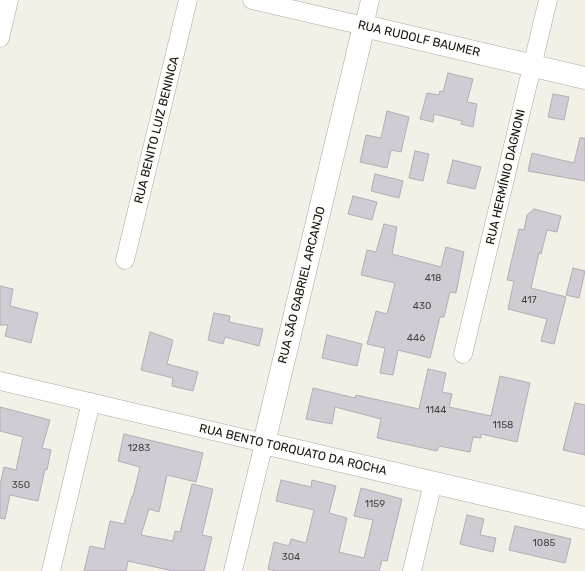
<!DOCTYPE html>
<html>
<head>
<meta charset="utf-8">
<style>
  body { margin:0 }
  canvas { display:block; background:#f3f0e7 }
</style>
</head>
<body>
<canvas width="585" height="571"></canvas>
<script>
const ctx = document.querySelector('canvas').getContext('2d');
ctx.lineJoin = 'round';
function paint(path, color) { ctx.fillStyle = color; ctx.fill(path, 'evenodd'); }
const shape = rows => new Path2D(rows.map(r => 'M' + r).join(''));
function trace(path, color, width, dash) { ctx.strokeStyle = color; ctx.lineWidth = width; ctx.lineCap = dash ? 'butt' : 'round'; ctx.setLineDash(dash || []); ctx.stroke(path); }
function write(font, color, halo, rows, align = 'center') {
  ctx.font = font + ' Rubik,sans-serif'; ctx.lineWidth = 3; ctx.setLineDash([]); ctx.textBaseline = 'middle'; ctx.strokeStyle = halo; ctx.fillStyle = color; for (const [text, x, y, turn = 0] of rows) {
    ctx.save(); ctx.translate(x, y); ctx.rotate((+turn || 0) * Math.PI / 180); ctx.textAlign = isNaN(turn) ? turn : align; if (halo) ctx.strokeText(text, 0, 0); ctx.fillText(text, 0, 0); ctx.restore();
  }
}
const building = shape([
  [448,73,473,79,467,102,477,104,473,127,461,124,462,121,434,114,433,122,420,119,427,93,439,95,440,91,443,92,448,73],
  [553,94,569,97,564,120,548,117,553,94],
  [387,111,409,117,401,152,391,150,387,168,360,162,366,135,381,138,387,111],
  [580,138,585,138,585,181,528,171,532,153,574,163,580,138],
  [415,151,429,154,423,181,409,178,415,151],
  [453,160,481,167,475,189,447,183,453,160],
  [375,174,403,181,399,198,371,191,375,174],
  [353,196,377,202,372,220,348,214,353,196],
  [534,209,561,216,557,232,547,230,541,254,539,253,531,288,566,297,554,344,541,341,547,319,508,309,514,281,507,280,519,229,524,230,527,215,534,209],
  [384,224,397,227,392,254,441,267,446,247,464,252,456,293,450,292,444,317,440,317,430,358,398,350,393,375,380,373,385,348,367,344,376,311,387,314,395,283,361,275,367,250,376,252,384,224],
  [573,268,585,271,579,298,566,295,573,268],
  [0,286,13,289,10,306,38,313,31,343,5,336,8,325,0,325,0,286],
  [214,313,230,316,229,322,263,329,259,346,225,337,223,344,208,340,214,313],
  [150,332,173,340,167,364,198,372,193,391,172,386,173,378,141,370,150,332],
  [327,335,362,344,357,366,322,358,327,335],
  [428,369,446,373,442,392,452,394,449,407,491,416,500,376,530,383,517,442,481,434,481,438,473,437,470,452,439,446,437,451,377,438,381,419,335,407,332,424,306,419,313,388,355,398,356,395,419,409,428,369],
  [575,403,585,405,585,455,563,450,575,403],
  [0,407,50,420,42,448,51,450,47,470,45,469,38,501,10,495,5,519,0,518,0,485,4,467,16,470,23,437,0,431,0,407],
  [124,434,203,453,196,482,167,475,159,512,149,509,141,535,173,541,175,531,180,532,192,484,213,489,202,535,212,537,204,571,173,571,128,561,126,571,84,571,90,546,104,549,110,521,124,524,132,496,133,496,140,467,118,461,124,434],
  [281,480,311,487,312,480,336,486,329,513,347,518,339,552,364,558,373,520,354,516,361,488,402,499,387,561,382,560,379,571,276,571,268,569,274,542,289,546,291,539,306,543,314,510,276,501,281,480],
  [467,515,484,519,480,535,496,538,493,552,460,544,467,515],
  [515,526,571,539,565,563,509,550,515,526]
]);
paint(building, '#d1ccd4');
trace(building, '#b2aeb5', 1);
const street = shape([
  [252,0,364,26,370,0],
  [0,38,9,0],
  [125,260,188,0],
  [463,354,548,0],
  [0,381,264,443,233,571],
  [51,571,91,402],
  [412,571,433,483]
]);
const secondary = shape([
  [585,78,364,26,264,443,585,518]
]);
trace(street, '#aca9a1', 19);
trace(secondary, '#aca9a1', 23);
trace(street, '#fff', 18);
trace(secondary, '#fff', 22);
write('10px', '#454342', null, [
  ["418",433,278],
  ["417",529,300],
  ["430",422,306],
  ["446",416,338],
  ["1144",436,410],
  ["1158",503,425],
  ["1283",139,448],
  ["350",21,485],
  ["1159",375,504],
  ["1085",544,543],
  ["304",291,557]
]);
write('12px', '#161512', '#fffdf8', [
  ["RUA RUDOLF BAUMER",419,39,13],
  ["RUA BENITO LUIZ BENINCA",157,130,-76],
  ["RUA HERMÍNIO DAGNONI",506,177,-77],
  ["RUA SÃO GABRIEL ARCANJO",302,285,-76],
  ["RUA BENTO TORQUATO DA ROCHA",293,450,13]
]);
</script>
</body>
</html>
